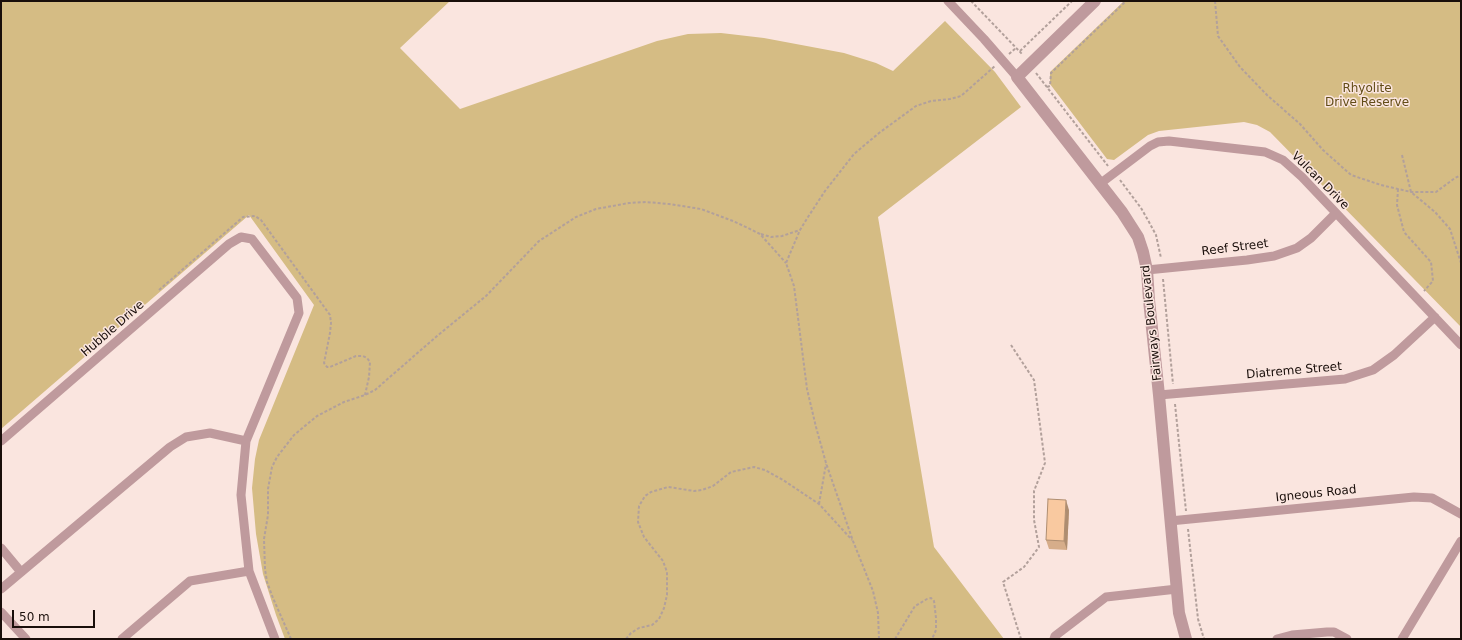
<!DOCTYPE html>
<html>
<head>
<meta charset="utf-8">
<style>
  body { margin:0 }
  #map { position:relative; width:1462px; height:640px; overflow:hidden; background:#fae5df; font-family:"DejaVu Sans",sans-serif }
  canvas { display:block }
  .frame { position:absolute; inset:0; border:2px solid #190e0a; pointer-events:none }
  .scale { position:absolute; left:12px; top:610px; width:83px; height:18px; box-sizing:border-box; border:2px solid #190e0a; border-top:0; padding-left:5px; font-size:12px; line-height:14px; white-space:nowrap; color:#190e0a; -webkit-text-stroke:3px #fae5df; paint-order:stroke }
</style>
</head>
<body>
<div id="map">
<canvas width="1462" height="640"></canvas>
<div class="frame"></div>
<div class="scale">50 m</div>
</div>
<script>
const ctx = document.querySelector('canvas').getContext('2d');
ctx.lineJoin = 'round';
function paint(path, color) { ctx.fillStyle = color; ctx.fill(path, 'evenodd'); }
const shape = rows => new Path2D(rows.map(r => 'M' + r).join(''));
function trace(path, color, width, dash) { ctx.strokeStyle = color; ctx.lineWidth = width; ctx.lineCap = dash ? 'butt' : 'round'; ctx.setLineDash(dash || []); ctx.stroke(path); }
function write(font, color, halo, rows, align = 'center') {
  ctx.font = font + ' "DejaVu Sans",sans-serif'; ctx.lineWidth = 3; ctx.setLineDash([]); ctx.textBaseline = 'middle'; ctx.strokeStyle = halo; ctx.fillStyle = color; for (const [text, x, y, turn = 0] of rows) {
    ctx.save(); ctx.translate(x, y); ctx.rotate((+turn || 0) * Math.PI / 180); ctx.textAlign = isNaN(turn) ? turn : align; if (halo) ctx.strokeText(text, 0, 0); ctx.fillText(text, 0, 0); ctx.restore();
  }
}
paint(shape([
  [1,1,450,1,400,48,460,109,657,41,688,34,721,33,764,38,844,53,876,63,893,71,945,21,995,72,1021,107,878,217,934,547,1004,639,285,639,276,615,263,574,256,534,252,488,255,459,259,440,314,305,249,215,1,429],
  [1124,1,1461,1,1461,327,1270,132,1257,125,1244,122,1159,131,1148,135,1114,160,1107,159,1050,84,1050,72]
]), '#d5bc84');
trace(shape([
  [971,1,1023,55],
  [1215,1,1218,36,1240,67,1267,95,1300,124,1323,150,1351,175,1381,185,1411,192,1436,192,1455,178,1461,175],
  [1020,51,1072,1],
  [1009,54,1016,48],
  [1036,73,1108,166],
  [1047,87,1050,86,1051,73,1126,1],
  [1402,155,1411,192,1435,212,1450,229,1461,263],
  [1120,180,1141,208,1149,222,1156,235,1161,258],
  [1398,189,1397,205,1404,232,1431,262,1433,281,1424,291],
  [761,234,771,237,782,236,800,230],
  [1163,279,1173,384],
  [159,290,243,217,255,216,261,220,330,315,331,323,330,333,324,363,327,367,330,367,356,356,363,356,367,358,370,362,369,377,365,395],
  [1011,345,1034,380,1045,463,1034,491,1034,520,1039,547,1024,567,1003,582,1021,639],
  [1175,404,1186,511],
  [819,504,826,464],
  [1188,529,1198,619,1204,639],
  [291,639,273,598,267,582,265,569,264,539,268,515,268,489,272,467,277,457,294,435,317,416,344,402,365,395,375,390,437,336,486,296,539,241,576,217,596,209,629,203,646,202,669,204,701,209,733,221,748,228,760,234,786,263],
  [626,639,631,633,639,628,652,625,659,619,664,608,667,595,667,572,663,561,644,537,638,522,639,506,645,496,651,492,668,487,694,491,702,490,713,486,731,472,754,467,765,470,783,480,819,504,852,540],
  [879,639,878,613,873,591,853,541,826,463,816,427,807,389,794,286,786,263,800,230,808,217,825,191,854,154,879,133,916,106,931,101,950,99,961,96,995,66],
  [895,639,915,606,927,599,931,598,934,601,936,618,936,630,932,639]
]), '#b2a09b', 2, [3, 2]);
trace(shape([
  [948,1,984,39,1017,77],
  [1101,183,1150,146,1158,142,1169,141,1265,152,1283,160,1302,177,1461,345],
  [1147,270,1247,260,1274,256,1297,248,1311,238,1336,213],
  [1159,395,1345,379,1373,370,1394,355,1435,317],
  [1,441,229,244,241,237,252,239,297,298,299,313,246,441,241,495,249,571,275,639],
  [1170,521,1414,497,1432,498,1461,514],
  [1,548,21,572],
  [1,589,170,447,186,437,210,433,246,441],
  [1,612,26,639],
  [122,639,190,581,249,571],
  [1054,639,1055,636,1106,597,1177,589],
  [1277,639,1292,635,1327,632,1334,632,1347,639],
  [1402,639,1461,541]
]), '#bf9a9d', 9);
trace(shape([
  [1095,1,1017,77,1122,212,1138,237,1143,252,1147,270,1149,300,1159,395,1179,613,1186,639]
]), '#bf9a9d', 12);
paint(shape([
  [1069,510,1067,550,1049,549,1046,540]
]), '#d6ad8a');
paint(shape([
  [1066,500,1069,510,1067,550,1064,541]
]), '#ae8d70');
const building = shape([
  [1048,499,1066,500,1064,541,1046,540,1048,499]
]);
paint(building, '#f9c9a0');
trace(building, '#ae8d70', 1);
write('12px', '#624c16', '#fae5df', [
  ["Rhyolite",1367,89],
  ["Drive Reserve",1367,103]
]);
write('12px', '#190e0a', '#fae5df', [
  ["Vulcan Drive",1320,181,45],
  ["Reef Street",1235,248,-7],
  ["Fairways Boulevard",1152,323,-96],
  ["Hubble Drive",113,329,-41],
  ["Diatreme Street",1294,371,-5],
  ["Igneous Road",1316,494,-6]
]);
</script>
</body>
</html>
